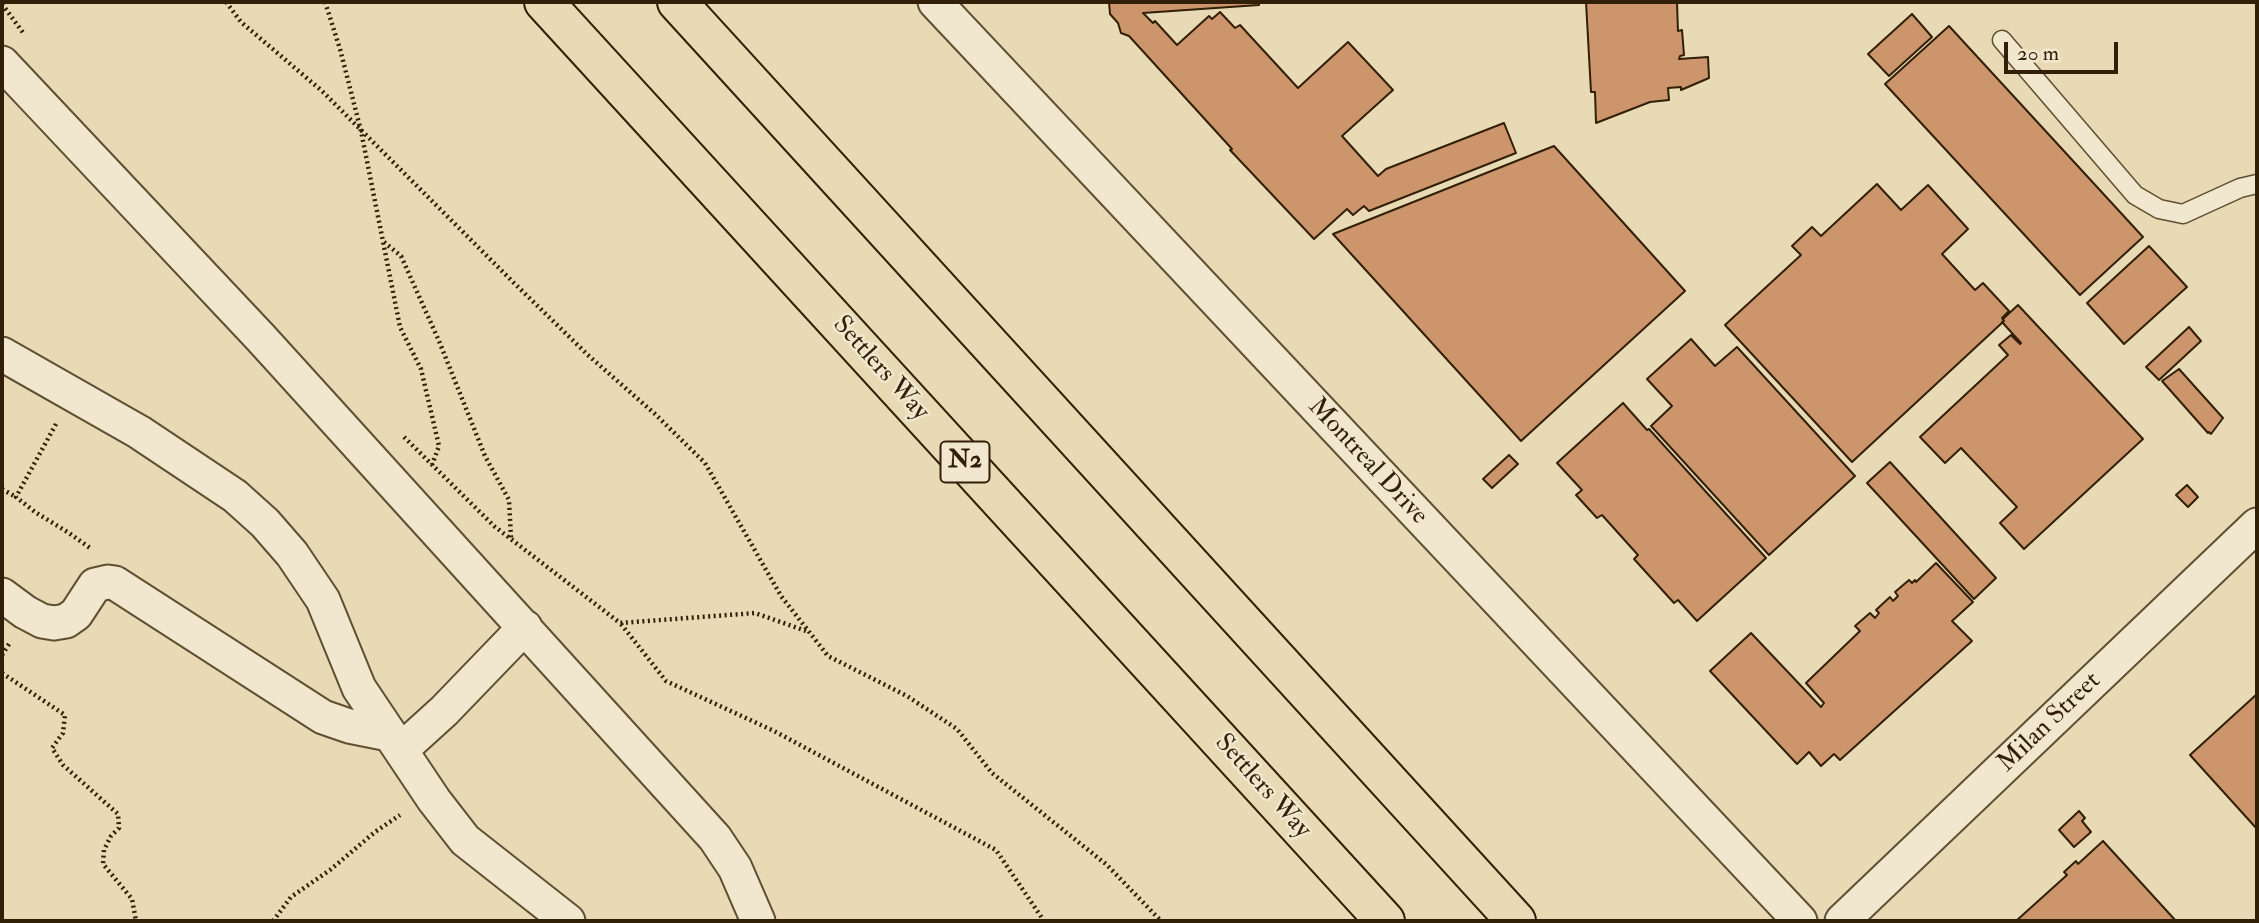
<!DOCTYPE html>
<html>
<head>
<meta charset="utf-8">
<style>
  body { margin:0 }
  #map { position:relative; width:2259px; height:923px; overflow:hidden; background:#e8dab4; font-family:"IM FELL Double Pica",serif }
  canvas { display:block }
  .frame { position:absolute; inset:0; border:4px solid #311f07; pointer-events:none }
  .scale { position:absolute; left:2004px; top:42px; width:114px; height:32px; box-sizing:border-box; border:4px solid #311f07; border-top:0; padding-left:9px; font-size:21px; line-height:24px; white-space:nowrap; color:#311f07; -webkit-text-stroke:5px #f0e7ce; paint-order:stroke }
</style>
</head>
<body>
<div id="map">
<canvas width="2259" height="923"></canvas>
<div class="frame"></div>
<div class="scale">20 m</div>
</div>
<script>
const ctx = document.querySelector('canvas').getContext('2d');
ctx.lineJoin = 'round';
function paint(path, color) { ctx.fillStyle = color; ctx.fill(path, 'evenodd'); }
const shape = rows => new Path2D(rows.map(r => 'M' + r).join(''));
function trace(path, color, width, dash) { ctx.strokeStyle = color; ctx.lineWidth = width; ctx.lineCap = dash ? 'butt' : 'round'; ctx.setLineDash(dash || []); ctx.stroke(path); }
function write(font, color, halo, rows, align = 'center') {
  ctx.font = font + ' "IM FELL Double Pica",serif'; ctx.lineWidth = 5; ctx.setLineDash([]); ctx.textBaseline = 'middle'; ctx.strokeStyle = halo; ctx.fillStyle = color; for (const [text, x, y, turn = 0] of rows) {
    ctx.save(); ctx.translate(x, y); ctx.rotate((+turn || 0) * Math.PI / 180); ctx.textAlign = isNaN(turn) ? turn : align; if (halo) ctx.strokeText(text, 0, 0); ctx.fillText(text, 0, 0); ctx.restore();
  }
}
const building = shape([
  [1109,2,1259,2,1259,5,1143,13,1153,23,1155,21,1177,45,1209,16,1212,19,1220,12,1235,28,1240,25,1298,88,1348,42,1393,90,1342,136,1378,176,1386,169,1504,123,1516,153,1369,211,1364,206,1353,215,1347,209,1314,239,1230,150,1232,149,1129,36,1121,33,1118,23,1110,14,1109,2],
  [1586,2,1677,2,1678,31,1682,30,1684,55,1680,56,1679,59,1708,57,1709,78,1681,90,1681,87,1668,88,1669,100,1650,102,1596,123,1595,92,1591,92,1586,2],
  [1912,14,1932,37,1889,76,1868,54,1912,14],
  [1949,26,2143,237,2080,295,1885,84,1949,26],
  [1554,146,1685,291,1521,441,1333,234,1554,146],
  [1877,184,1901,210,1928,185,1968,229,1942,254,1975,290,1983,283,2009,311,2002,318,2004,321,1852,462,1725,325,1801,255,1792,246,1812,227,1821,236,1877,184],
  [2149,246,2187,287,2124,344,2087,303,2149,246],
  [2018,305,2143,439,2024,549,2000,523,2017,507,1961,448,1945,463,1920,437,2008,355,1999,345,2011,335,2020,344,2021,343,2002,322,2004,321,2003,319,2018,305],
  [2189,327,2201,341,2159,380,2146,367,2189,327],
  [1691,339,1715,366,1737,347,1855,476,1769,555,1651,426,1672,406,1647,379,1691,339],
  [2179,369,2223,418,2211,434,2209,432,2208,433,2162,381,2179,369],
  [1623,403,1647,430,1649,429,1766,558,1697,621,1678,600,1674,603,1634,559,1638,555,1602,515,1597,518,1576,495,1582,490,1557,463,1623,403],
  [1509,455,1518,464,1492,488,1483,479,1509,455],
  [1890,462,1996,578,1974,599,1867,483,1890,462],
  [2187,485,2198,497,2188,507,2176,495,2187,485],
  [1936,563,1973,602,1952,621,1972,641,1840,760,1834,754,1821,766,1809,752,1797,764,1710,671,1751,633,1821,707,1824,703,1806,683,1860,631,1855,626,1870,613,1875,618,1879,613,1876,610,1890,597,1893,601,1898,596,1895,592,1909,580,1912,583,1915,580,1916,582,1936,563],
  [2257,694,2257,829,2190,755,2257,694],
  [2079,811,2085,818,2082,821,2091,832,2074,847,2059,830,2079,811],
  [2103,841,2176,921,2016,921,2067,875,2064,872,2076,861,2078,864,2103,841]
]);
paint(building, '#cc956b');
trace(building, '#311f07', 2);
const service = shape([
  [2002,40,2135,195,2159,209,2183,214,2240,188,2257,184]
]);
const minor = shape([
  [935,2,1800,921],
  [2,63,261,338,715,838,735,868,758,921],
  [2,354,139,432,235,496,265,523,292,554,323,600,359,688,434,800,465,840,568,921],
  [2,595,25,612,42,621,54,623,66,621,76,614,95,585,108,582,115,583,323,717,349,726,389,734],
  [401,750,444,711,525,627],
  [1842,921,2257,525]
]);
const motorway = shape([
  [544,2,1385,921],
  [677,2,1516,921]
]);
trace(service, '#5f4e32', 21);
trace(minor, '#5f4e32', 37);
trace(motorway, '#311f07', 42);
trace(shape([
  [226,2,241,22,322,91,514,283,589,356,655,414,705,463,781,596,828,656,907,696,957,729,992,773,1107,865,1161,921],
  [325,2,340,49,361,131,400,327,421,369,439,446,432,465],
  [2,4,24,34],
  [384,242,401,256,439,341,485,456,509,500,511,538],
  [56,424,16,497,35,512,69,533,90,548],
  [404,437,494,526,620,623,755,613,809,632],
  [2,489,16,497],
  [621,624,666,681,774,731,996,850,1044,921],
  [2,655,9,644],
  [2,673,65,715,63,733,52,748,63,765,118,814,119,828,111,836,104,850,103,864,132,899,136,921],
  [273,921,291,897,330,870,375,832,400,815]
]), '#311f07', 4.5, [2, 3.5]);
trace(service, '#f0e7ce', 18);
trace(minor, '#f0e7ce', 33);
trace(motorway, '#e8dab4', 38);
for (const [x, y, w] of [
  [965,462,49]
]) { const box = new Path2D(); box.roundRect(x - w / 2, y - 20.5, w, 41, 5); ctx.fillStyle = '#f0e7ce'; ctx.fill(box); trace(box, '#311f07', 2); }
write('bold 24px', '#311f07', null, [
  ["N2",965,462]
]);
write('26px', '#311f07', '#f0e7ce', [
  ["Settlers Way",880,369,48],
  ["Montreal Drive",1367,462,47],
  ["Milan Street",2050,723,-44],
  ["Settlers Way",1262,787,48]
]);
</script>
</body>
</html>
